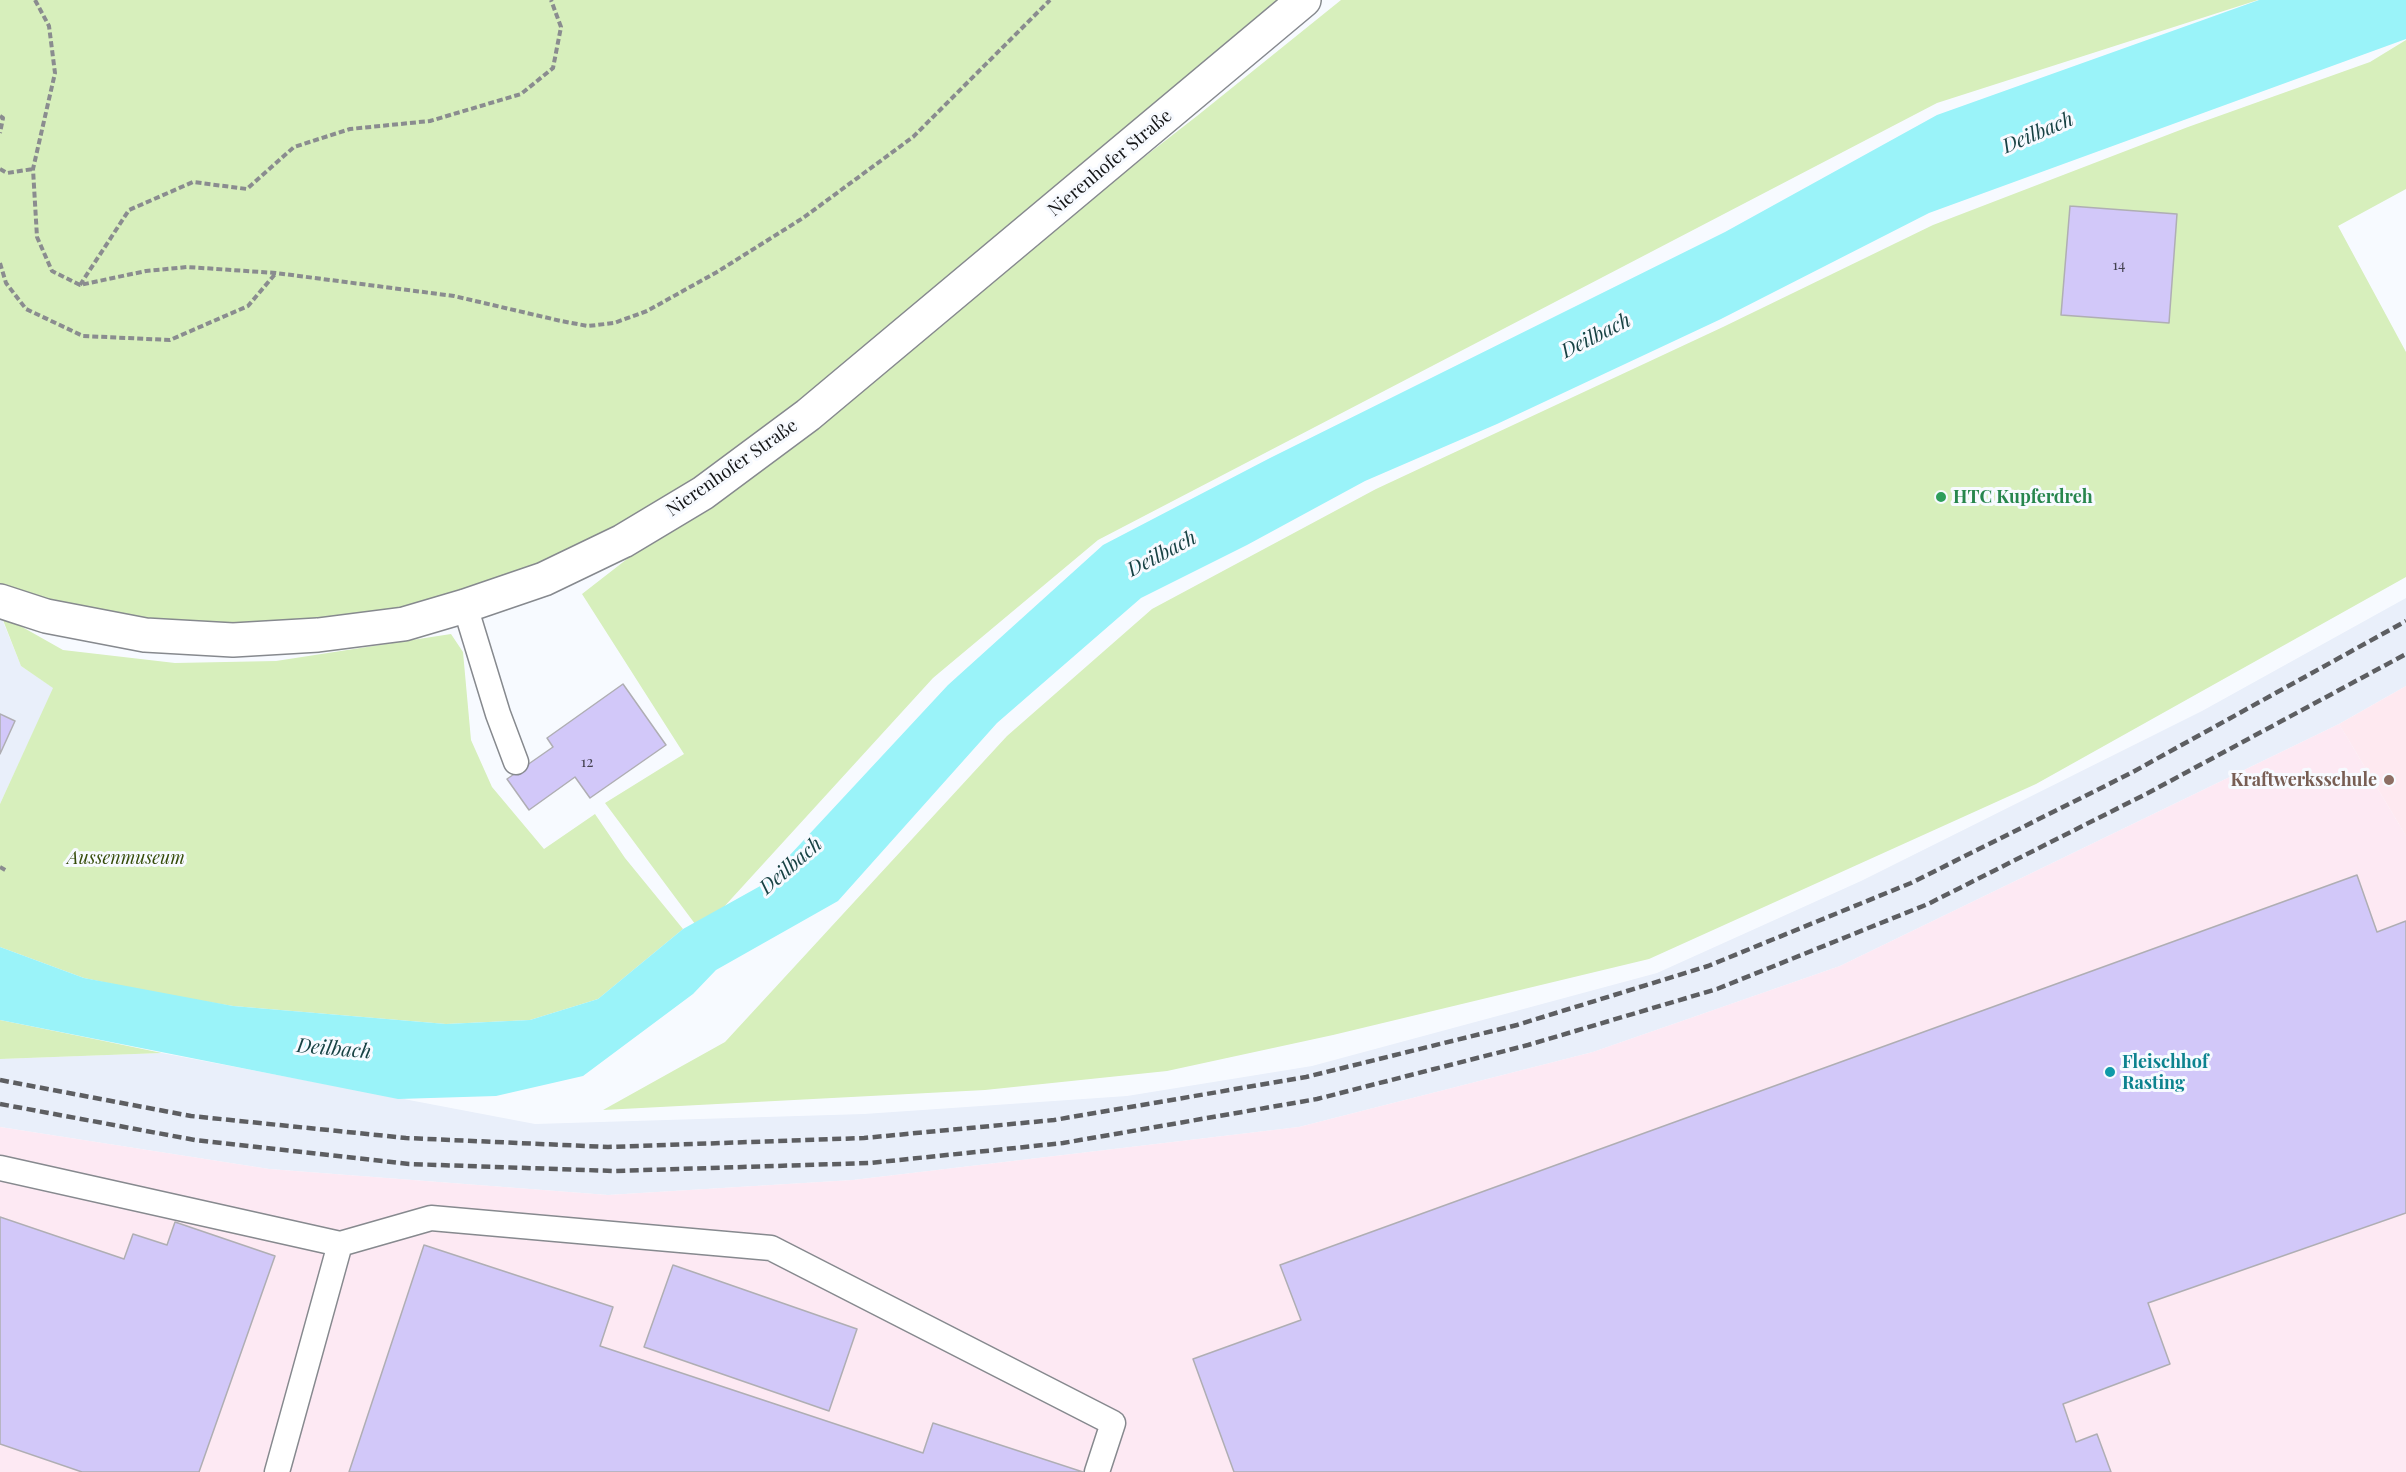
<!DOCTYPE html>
<html>
<head>
<meta charset="utf-8">
<style>
  body { margin:0 }
  canvas { display:block; background:#f7faff }
</style>
</head>
<body>
<canvas width="2406" height="1472"></canvas>
<script>
const ctx = document.querySelector('canvas').getContext('2d');
ctx.lineJoin = 'round';
function paint(path, color) { ctx.fillStyle = color; ctx.fill(path, 'evenodd'); }
const shape = rows => new Path2D(rows.map(r => 'M' + r).join(''));
function trace(path, color, width, dash) { ctx.strokeStyle = color; ctx.lineWidth = width; ctx.lineCap = dash ? 'butt' : 'round'; ctx.setLineDash(dash || []); ctx.stroke(path); }
function write(font, color, halo, rows, align = 'center') {
  ctx.font = font + ' "Playfair Display",serif'; ctx.lineWidth = 6; ctx.setLineDash([]); ctx.textBaseline = 'middle'; ctx.strokeStyle = halo; ctx.fillStyle = color; for (const [text, x, y, turn = 0] of rows) {
    ctx.save(); ctx.translate(x, y); ctx.rotate((+turn || 0) * Math.PI / 180); ctx.textAlign = isNaN(turn) ? turn : align; if (halo) ctx.strokeText(text, 0, 0); ctx.fillText(text, 0, 0); ctx.restore();
  }
}
paint(shape([
  [2406,598,2406,686,2339,724,1840,966,1593,1052,1299,1127,853,1180,608,1195,269,1169,0,1127,0,1059,162,1053,535,1124,864,1114,1127,1096,1312,1066,1657,973,1861,881,2202,711],
  [0,614,21,666,54,688,0,804]
]), '#e9effa');
paint(shape([
  [2339,724,2406,836,2406,1472,0,1472,0,1127,269,1169,608,1195,853,1180,1299,1127,1593,1052,1840,966]
]), '#fde9f3');
paint(shape([
  [2406,686,2406,836,2339,724]
]), '#fee9f0');
paint(shape([
  [0,0,1297,0,803,413,576,561,404,615,168,631,0,595],
  [1341,0,2258,0,1937,103,1098,540,933,678,701,932,605,803,684,754,582,594,1197,116],
  [2406,40,2406,189,2338,226,2406,352,2406,577,2036,784,1649,959,1333,1035,1167,1071,985,1090,603,1110,725,1042,1007,736,1152,609,1376,489,1723,327,1933,225,2188,127,2370,62],
  [1,615,63,650,175,663,276,661,451,634,463,652,471,740,492,787,544,849,595,814,625,858,683,929,598,999,530,1020,446,1024,233,1006,160,994,84,978,0,947,0,804,53,688,21,666],
  [0,1020,99,1040,162,1053,0,1059]
]), '#d7efbc');
paint(shape([
  [2259,0,2406,0,2406,39,1929,213,1721,319,1497,424,1365,481,1247,545,1141,598,997,723,838,901,716,970,693,994,583,1076,496,1096,398,1099,0,1020,0,947,84,978,233,1006,446,1024,530,1020,598,999,683,929,762,885,948,685,1103,545,1270,458,1725,232,1937,115]
]), '#9af3f9');
const building = shape([
  [2070,206,2177,214,2169,323,2061,315,2070,206],
  [623,684,666,745,590,798,575,777,529,810,507,779,553,747,547,738,623,684],
  [0,714,15,721,0,754,0,714],
  [2357,875,2377,932,2406,921,2406,1213,2148,1303,2170,1364,2063,1404,2076,1442,2097,1434,2111,1472,1234,1472,1193,1359,1301,1320,1280,1265,2357,875],
  [0,1217,124,1259,133,1234,167,1245,175,1222,275,1256,199,1472,82,1472,0,1444,0,1217],
  [424,1245,613,1307,600,1346,923,1453,933,1423,1083,1472,349,1472,424,1245],
  [673,1265,857,1329,829,1411,644,1347,673,1265]
]);
paint(building, '#d2c8f9');
trace(building, '#afaeb3', 1.5);
const service = shape([
  [465,606,498,714,516,762],
  [0,1168,340,1244,277,1472],
  [340,1244,431,1218,771,1248,1113,1423,1097,1472]
]);
const secondary = shape([
  [0,601,46,616,145,635,233,640,318,635,404,624,465,606,544,579,623,541,703,493,808,415,1304,0]
]);
trace(service, '#86898e', 27);
trace(secondary, '#86898e', 36);
trace(shape([
  [35,0,49,26,55,73,33,169,37,237,52,271,80,285,146,271,187,267,276,273,454,296,561,321,588,326,614,323,647,311,717,272,803,218,913,137,1050,0],
  [0,116,3,118,0,133],
  [0,169,7,173,33,169],
  [0,263,6,283,26,309,83,336,170,340,248,306,276,273],
  [80,285,129,210,193,182,247,189,294,147,350,129,430,121,521,94,553,68,561,27,551,0],
  [0,867,7,871]
]), '#8a8c8f', 4, [6, 3]);
trace(service, '#fff', 24);
trace(secondary, '#fff', 33);
trace(shape([
  [0,1080,191,1116,406,1138,608,1147,864,1138,1054,1120,1306,1077,1517,1025,1708,966,1911,883,2131,773,2406,621],
  [0,1104,195,1140,409,1164,615,1171,870,1163,1063,1143,1317,1099,1528,1045,1717,989,1928,904,2148,793,2406,654]
]), '#5d5e61', 4.5, [9, 4.5]);
for (const [x, y, r, color] of [
  [1941,497,6,"#2e9e5b"],
  [2389,780,6,"#8d6e63"],
  [2110,1072,6,"#0f9aa8"]
]) { const dot = new Path2D(); dot.arc(x, y, r, 0, 2 * Math.PI); ctx.fillStyle = color; ctx.fill(dot); trace(dot, '#f7faff', 2); }
write('15px', '#43414f', null, [
  ["14",2119,265],
  ["12",587,762]
]);
write('18px', '#131416', '#f7faff', [
  ["Nierenhofer Straße",1110,163,-40],
  ["Nierenhofer Straße",732,468,-35]
]);
write('bold 18px', '#27864d', '#f7faff', [
  ["HTC Kupferdreh",1953,497]
], 'left');
write('bold 18px', '#785e54', '#f7faff', [
  ["Kraftwerksschule",2377,780]
], 'right');
write('italic 18px', '#354c0a', '#f7faff', [
  ["Aussenmuseum",126,858]
]);
write('bold 18px', '#0d838f', '#f7faff', [
  ["Fleischhof",2122,1062],
  ["Rasting",2122,1083]
], 'left');
write('italic 20px', '#184244', '#f7faff', [
  ["Deilbach",2038,133,-23],
  ["Deilbach",1596,336,-27],
  ["Deilbach",1162,554,-28],
  ["Deilbach",791,866,-41],
  ["Deilbach",334,1049,5]
]);
</script>
</body>
</html>
